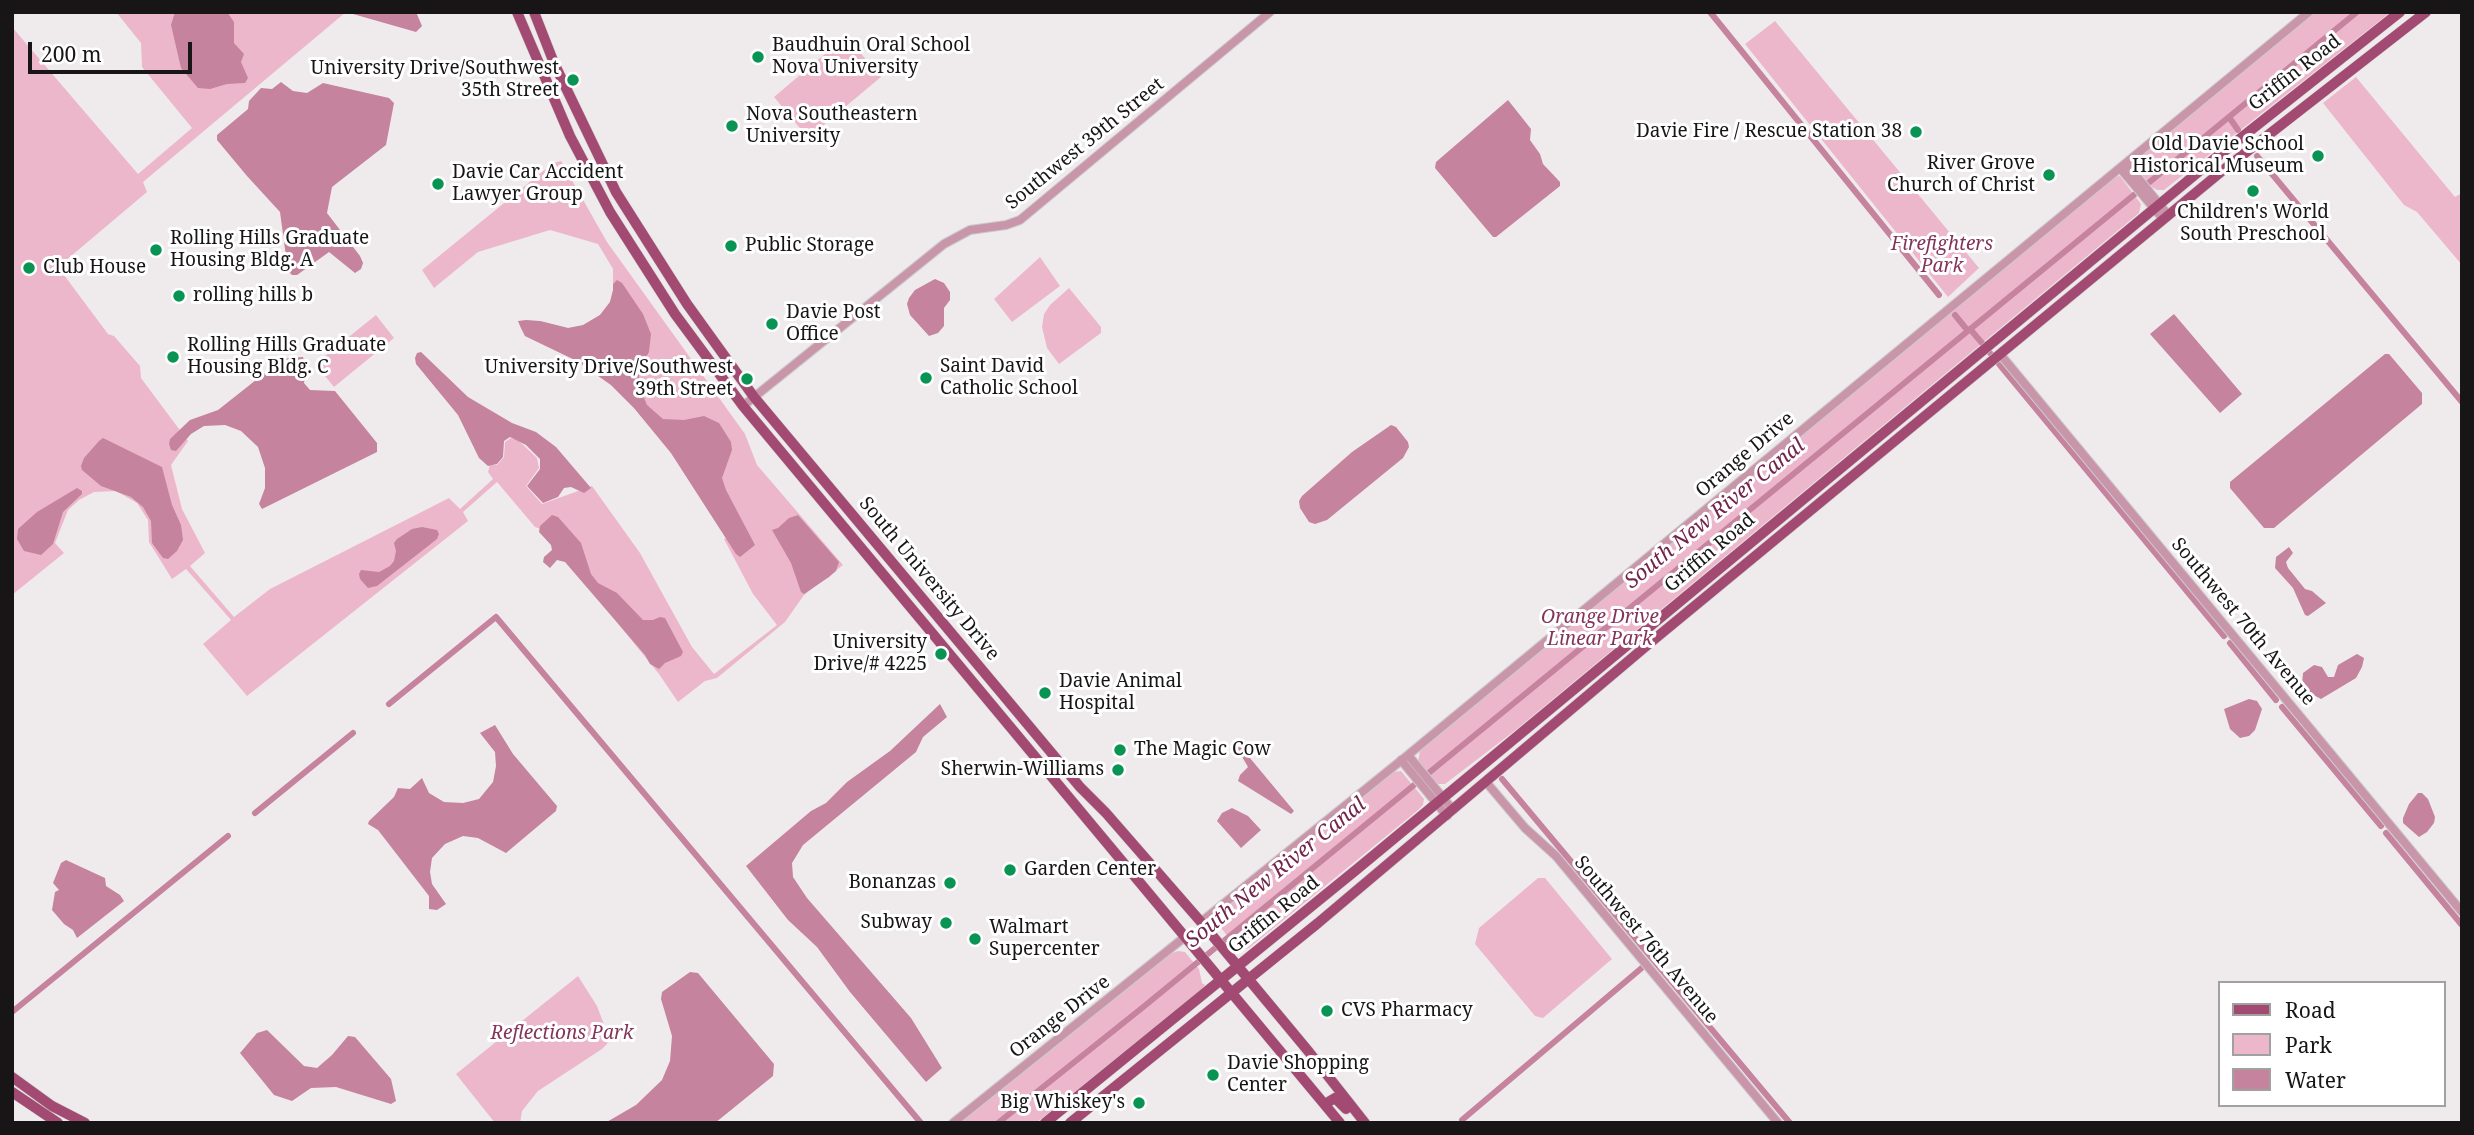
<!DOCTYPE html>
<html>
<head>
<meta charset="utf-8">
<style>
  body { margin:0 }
  #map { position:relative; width:2474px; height:1135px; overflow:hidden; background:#efebed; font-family:"Noto Serif",serif }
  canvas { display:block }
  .frame { position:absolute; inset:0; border:14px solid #171516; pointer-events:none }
  .legend { position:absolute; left:2218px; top:981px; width:228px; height:126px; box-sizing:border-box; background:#fff; border:2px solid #a2a1a2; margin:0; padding:9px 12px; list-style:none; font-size:21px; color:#171516 }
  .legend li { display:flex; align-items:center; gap:14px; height:35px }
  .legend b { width:35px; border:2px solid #a2a1a2 }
  .scale { position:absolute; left:28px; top:42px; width:164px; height:32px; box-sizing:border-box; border:4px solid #171516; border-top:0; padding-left:9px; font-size:21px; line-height:24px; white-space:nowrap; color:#171516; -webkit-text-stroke:5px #fff; paint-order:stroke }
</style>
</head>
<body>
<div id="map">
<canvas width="2474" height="1135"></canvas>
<div class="frame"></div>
<ul class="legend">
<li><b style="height:9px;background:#a24a72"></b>Road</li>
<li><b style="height:19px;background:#edb7cb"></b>Park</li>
<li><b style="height:19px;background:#c5839d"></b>Water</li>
</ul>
<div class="scale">200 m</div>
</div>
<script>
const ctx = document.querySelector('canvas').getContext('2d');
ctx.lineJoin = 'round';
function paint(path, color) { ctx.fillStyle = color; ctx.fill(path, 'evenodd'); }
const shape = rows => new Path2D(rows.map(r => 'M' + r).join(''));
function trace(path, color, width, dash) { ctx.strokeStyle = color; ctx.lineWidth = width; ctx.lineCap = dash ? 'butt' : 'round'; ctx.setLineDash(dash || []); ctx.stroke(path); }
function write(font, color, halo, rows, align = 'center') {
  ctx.font = font + ' "Noto Serif",serif'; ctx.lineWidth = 6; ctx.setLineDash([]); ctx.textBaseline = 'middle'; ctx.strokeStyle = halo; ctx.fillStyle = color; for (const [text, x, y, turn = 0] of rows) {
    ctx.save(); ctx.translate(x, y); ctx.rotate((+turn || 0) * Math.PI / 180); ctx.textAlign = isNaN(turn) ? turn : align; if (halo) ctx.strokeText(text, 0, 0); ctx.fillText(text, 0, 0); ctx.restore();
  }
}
paint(shape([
  [116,12,346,12,143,182,147,192,58,267,108,334,114,336,140,366,141,378,188,441,171,465,182,509,205,553,190,566,234,617,270,589,449,498,460,509,493,479,488,472,490,465,497,465,504,457,505,442,511,438,518,440,537,458,539,468,526,486,542,504,592,486,640,553,692,647,714,674,777,625,753,594,724,539,726,538,671,453,634,408,611,385,577,361,525,336,521,328,518,321,540,321,568,328,582,326,600,315,610,302,613,291,613,269,598,244,550,230,478,252,434,288,422,270,553,163,561,161,607,242,745,434,757,465,843,565,804,595,785,622,717,678,705,681,678,702,659,674,541,529,535,527,497,482,463,512,468,521,247,696,203,644,231,620,186,569,172,579,149,542,148,520,137,503,116,491,94,492,79,500,68,510,55,543,64,553,12,595,12,27,138,174,192,128,142,67,141,43],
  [2314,12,2391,12,2164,190,2157,190,2152,187,2136,168,2135,164,2138,157],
  [1775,21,1979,268,1948,297,1745,44],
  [846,36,881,77,808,138,774,97],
  [2356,77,2455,197,2462,193,2462,265,2417,212,2404,205,2323,103],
  [2120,176,2141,204,2139,213,1517,729,1445,784,1438,784,1434,780,1418,761,1420,751,1424,747,2114,177],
  [1040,257,1060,286,1012,322,994,299],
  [1069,288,1101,327,1101,333,1059,364,1047,348,1042,327,1044,314,1050,305],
  [376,315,394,338,334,387,315,364],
  [1401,771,1424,799,1423,805,1417,811,1249,948,1246,949,1244,945,1232,942,1218,924,1224,909,1394,772],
  [1538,878,1545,878,1612,959,1543,1018,1535,1016,1475,944,1479,928],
  [1178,951,1185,952,1199,969,1202,983,1205,985,1202,989,1036,1123,957,1123,1170,954],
  [578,976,597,1006,608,1035,607,1044,602,1049,538,1091,522,1111,520,1123,495,1123,456,1074]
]), '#edb7cb');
paint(shape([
  [175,12,227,12,234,22,234,43,244,54,241,62,248,78,245,83,227,84,210,89,198,88,181,68,171,25],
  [353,12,416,12,422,26,416,32,353,14],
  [281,82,293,91,307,93,323,83,389,98,394,103,386,145,332,187,327,213,360,256,363,263,361,269,355,273,329,252,297,275,292,275,288,271,280,212,247,176,217,140,217,135,248,109,249,101,261,88,272,89],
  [1508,100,1531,129,1530,140,1540,154,1543,164,1560,182,1560,186,1496,237,1493,237,1435,168,1436,162],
  [935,279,944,283,950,292,950,300,944,308,944,326,938,333,929,336,910,315,907,304,909,298,915,290],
  [617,280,622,283,643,314,651,334,649,352,641,366,638,383,647,405,663,419,684,420,704,416,719,423,731,442,732,450,722,478,726,490,755,545,740,557,736,554,671,453,634,408,611,385,577,361,525,336,521,328,518,321,526,320,540,321,568,328,583,325,600,315,610,302,613,290,613,284],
  [2174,314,2242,394,2220,413,2150,334],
  [421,352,468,397,512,423,536,432,556,447,591,488,584,493,571,487,564,488,558,497,543,503,527,486,540,469,540,459,526,445,510,437,504,441,503,457,497,464,488,466,479,458,458,415,416,364,415,358,417,353],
  [2385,354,2389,354,2422,393,2422,404,2274,528,2264,528,2230,488,2230,482],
  [303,357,306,370,304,383,310,390,335,391,377,443,377,452,262,509,259,504,265,488,265,468,258,447,241,431,225,425,204,426,191,434,176,451,171,450,169,444,170,439,190,420,218,410,275,365,288,358],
  [1391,425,1396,427,1408,442,1409,447,1403,458,1327,520,1315,524,1309,522,1300,508,1299,501,1302,496,1352,452],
  [103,438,162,467,172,505,181,525,183,540,177,551,168,559,163,558,152,543,151,521,143,507,131,497,101,486,82,470,81,466,84,458,99,441],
  [77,488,82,491,82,494,63,512,53,544,41,555,24,551,17,539,18,529,37,512],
  [552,515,558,517,581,543,591,574,598,583,617,593,643,620,653,620,660,617,665,618,683,652,681,656,665,663,659,669,650,664,645,655,565,562,557,560,550,568,543,562,544,557,552,550,551,545,539,532,540,526],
  [798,515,839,562,836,571,829,577,804,594,801,592,791,563,772,530,778,528,789,518],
  [422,527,437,530,439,534,437,539,377,586,368,588,360,579,359,574,361,570,379,572,390,566,394,561,396,551,394,543,397,539,412,529],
  [2289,547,2293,553,2286,562,2288,568,2305,589,2312,591,2326,603,2308,616,2305,615,2293,588,2275,568,2276,557],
  [2357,654,2364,658,2362,667,2356,678,2321,699,2306,691,2302,684,2303,673,2314,665,2322,667,2328,677,2334,677,2338,665],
  [2249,699,2257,701,2262,709,2255,730,2249,736,2240,738,2230,729,2224,709],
  [940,704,947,717,923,737,916,752,803,845,792,863,793,877,807,898,911,1018,942,1068,926,1082,850,992,817,947,788,920,746,866,811,811,826,803,847,782,890,751],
  [495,725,513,754,557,806,556,811,506,853,478,838,463,836,445,844,432,858,430,872,432,884,446,904,437,910,429,909,429,896,378,830,368,824,369,821,394,797,398,788,410,789,422,778,429,793,444,802,463,803,479,799,493,782,496,766,495,752,480,733],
  [1240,746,1294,811,1291,814,1238,781,1240,775,1248,767,1237,748],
  [2418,793,2422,793,2428,799,2435,817,2434,823,2427,832,2419,837,2403,823,2403,818,2409,804],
  [1232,808,1248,816,1261,830,1241,848,1217,821,1222,813],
  [66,860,105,878,106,886,120,895,124,901,77,938,73,930,64,924,52,910,55,892,59,890,53,883,61,863],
  [690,972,698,973,774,1064,773,1076,715,1123,605,1123,636,1105,662,1080,670,1061,672,1036,661,999,662,992],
  [267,1030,304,1066,317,1068,332,1055,348,1036,355,1037,391,1079,396,1101,391,1104,336,1087,311,1088,292,1101,274,1095,240,1053,257,1033]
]), '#c5839d');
trace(shape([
  [1710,12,1939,295],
  [2229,117,2238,130],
  [2257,156,2462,402],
  [1955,315,1968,331],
  [1970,329,1982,343],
  [1990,353,1991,354],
  [1999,364,2224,636],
  [2230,643,2276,700],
  [389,704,496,617,921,1123],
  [2282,707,2381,826],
  [1502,779,1790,1123],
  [255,813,353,733],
  [2386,833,2461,924],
  [12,1012,228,836],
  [1462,1120,1644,966],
  [998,1123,1142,1008,2357,12]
]), '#c5839d', 6);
const minor = shape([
  [2126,163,2168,215],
  [2120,168,2163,219],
  [2000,354,2462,912],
  [743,406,944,244,970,230,1006,225,1020,220,1270,12],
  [1408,755,1453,810],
  [1401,760,1447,816],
  [1486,782,1525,828,1556,856,1778,1123],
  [1201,922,1408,755,2309,12],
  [953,1123,1186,936]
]);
const major = shape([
  [517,12,570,136,610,212,675,314,743,406,1340,1123],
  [534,12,554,63,616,192,687,304,754,397,1080,787,1106,813,1201,922,1309,1052,1365,1123],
  [12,1077,52,1106,85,1123],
  [12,1092,58,1123],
  [1325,1104,1335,1098,1346,1109],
  [1045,1123,1356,870,2208,164,2400,12],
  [1070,1123,1318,923,1651,642,2222,171,2426,12]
]);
trace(minor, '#ccc9cb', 10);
trace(major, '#ccc9cb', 11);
trace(minor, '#c996a9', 8);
trace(major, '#a24a72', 10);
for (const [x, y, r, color] of [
  [758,57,7,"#0a9454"],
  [573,80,7,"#0a9454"],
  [732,126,7,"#0a9454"],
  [1916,132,7,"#0a9454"],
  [2318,156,7,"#0a9454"],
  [2049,175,7,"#0a9454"],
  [438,184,7,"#0a9454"],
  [2253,191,7,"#0a9454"],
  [731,246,7,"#0a9454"],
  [156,250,7,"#0a9454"],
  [29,268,7,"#0a9454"],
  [179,296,7,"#0a9454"],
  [772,324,7,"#0a9454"],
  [173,357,7,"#0a9454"],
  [926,378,7,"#0a9454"],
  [747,379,7,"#0a9454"],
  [941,654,7,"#0a9454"],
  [1045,693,7,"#0a9454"],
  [1120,750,7,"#0a9454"],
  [1118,770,7,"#0a9454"],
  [1010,870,7,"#0a9454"],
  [950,883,7,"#0a9454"],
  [946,923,7,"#0a9454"],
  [975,939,7,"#0a9454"],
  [1327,1011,7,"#0a9454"],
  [1213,1075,7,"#0a9454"],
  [1139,1103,7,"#0a9454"]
]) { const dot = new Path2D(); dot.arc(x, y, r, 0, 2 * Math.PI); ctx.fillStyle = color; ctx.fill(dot); trace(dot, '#fff', 2.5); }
write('19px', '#171516', '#fff', [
  ["Baudhuin Oral School",772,46],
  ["Nova University",772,68],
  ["University Drive/Southwest",559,69,"right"],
  ["35th Street",559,91,"right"],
  ["Nova Southeastern",746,115],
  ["University",746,137],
  ["Davie Fire / Rescue Station 38",1902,132,"right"],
  ["Old Davie School",2304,145,"right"],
  ["Historical Museum",2304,167,"right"],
  ["River Grove",2035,164,"right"],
  ["Church of Christ",2035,186,"right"],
  ["Davie Car Accident",452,173],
  ["Lawyer Group",452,195],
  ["Children's World",2253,213,"center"],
  ["South Preschool",2253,235,"center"],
  ["Rolling Hills Graduate",170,239],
  ["Housing Bldg. A",170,261],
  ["Public Storage",745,246],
  ["Club House",43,268],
  ["rolling hills b",193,296],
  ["Davie Post",786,313],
  ["Office",786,335],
  ["Rolling Hills Graduate",187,346],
  ["Housing Bldg. C",187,368],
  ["Saint David",940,367],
  ["Catholic School",940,389],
  ["University Drive/Southwest",733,368,"right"],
  ["39th Street",733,390,"right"],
  ["University",927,643,"right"],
  ["Drive/# 4225",927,665,"right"],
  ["Davie Animal",1059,682],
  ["Hospital",1059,704],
  ["The Magic Cow",1134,750],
  ["Sherwin-Williams",1104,770,"right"],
  ["Garden Center",1024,870],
  ["Bonanzas",936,883,"right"],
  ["Subway",932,923,"right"],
  ["Walmart",989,928],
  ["Supercenter",989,950],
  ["CVS Pharmacy",1341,1011],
  ["Davie Shopping",1227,1064],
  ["Center",1227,1086],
  ["Big Whiskey's",1125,1103,"right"]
], 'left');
write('19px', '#171516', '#fff', [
  ["Griffin Road",2295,73,-38],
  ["Southwest 39th Street",1085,144,-39],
  ["Orange Drive",1745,455,-40],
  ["Griffin Road",1710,553,-40],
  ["South University Drive",929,579,50],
  ["Southwest 70th Avenue",2243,622,50],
  ["Griffin Road",1274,915,-39],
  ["Southwest 76th Avenue",1646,940,50],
  ["Orange Drive",1060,1017,-38]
]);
write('italic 19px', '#843459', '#fff', [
  ["Firefighters",1942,245],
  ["Park",1942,267],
  ["Orange Drive",1600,618],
  ["Linear Park",1600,640],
  ["Reflections Park",562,1034]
]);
write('italic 21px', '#72244a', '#fff', [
  ["South New River Canal",1715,514,-39],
  ["South New River Canal",1276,873,-39]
]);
</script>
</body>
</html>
